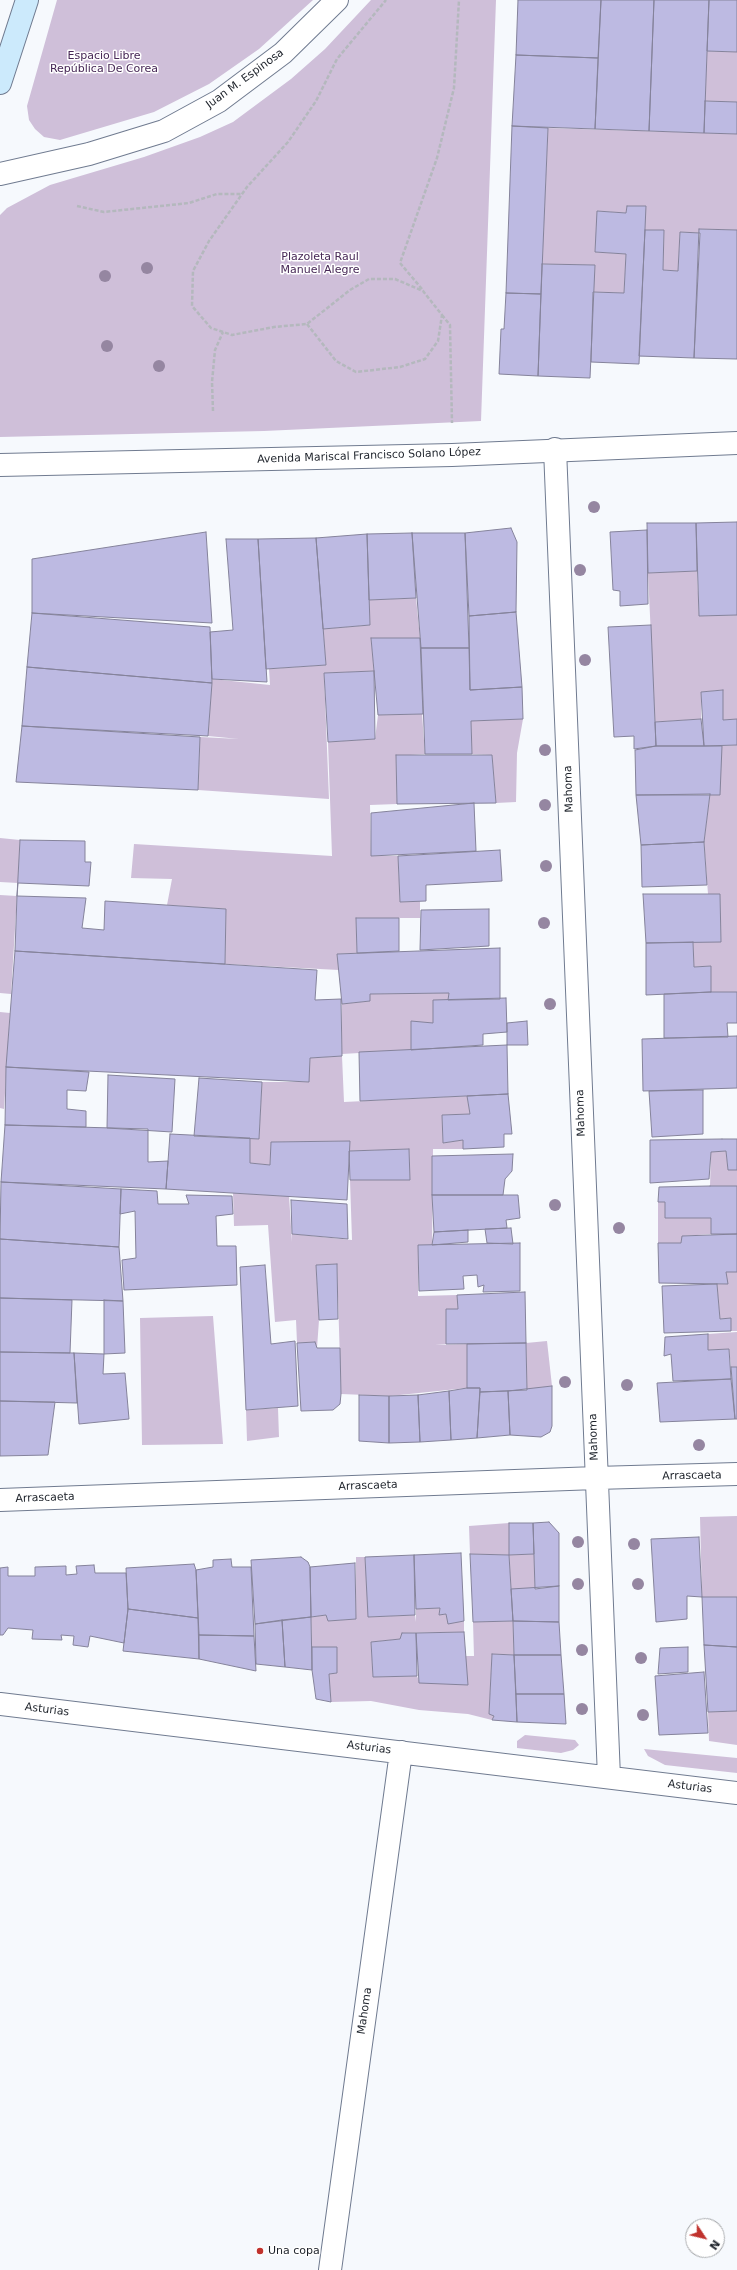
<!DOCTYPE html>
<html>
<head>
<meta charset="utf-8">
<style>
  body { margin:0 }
  #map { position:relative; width:737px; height:2270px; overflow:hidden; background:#f6f9fd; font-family:"DejaVu Sans",sans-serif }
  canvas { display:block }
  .north { position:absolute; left:685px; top:2218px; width:40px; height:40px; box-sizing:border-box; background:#fff; border:1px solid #a4a6a9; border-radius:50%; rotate:125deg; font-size:11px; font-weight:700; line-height:16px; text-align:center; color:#1c2129 }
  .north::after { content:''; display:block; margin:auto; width:14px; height:18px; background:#c0322d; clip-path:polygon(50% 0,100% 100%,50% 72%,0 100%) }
</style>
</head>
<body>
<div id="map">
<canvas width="737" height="2270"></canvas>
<div class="north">N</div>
</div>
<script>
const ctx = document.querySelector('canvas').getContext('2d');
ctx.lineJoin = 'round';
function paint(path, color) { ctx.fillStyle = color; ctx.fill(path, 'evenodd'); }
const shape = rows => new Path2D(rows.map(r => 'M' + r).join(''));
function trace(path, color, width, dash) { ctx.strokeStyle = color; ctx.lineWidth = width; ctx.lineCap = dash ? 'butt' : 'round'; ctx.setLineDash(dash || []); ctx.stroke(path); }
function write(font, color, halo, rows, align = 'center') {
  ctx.font = font + ' "DejaVu Sans",sans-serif'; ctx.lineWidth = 3; ctx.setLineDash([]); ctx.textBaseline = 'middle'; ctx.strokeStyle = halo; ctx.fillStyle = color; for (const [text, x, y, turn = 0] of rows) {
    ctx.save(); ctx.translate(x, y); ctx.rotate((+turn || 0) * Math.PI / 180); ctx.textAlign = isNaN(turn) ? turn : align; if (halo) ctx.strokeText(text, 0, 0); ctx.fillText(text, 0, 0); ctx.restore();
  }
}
paint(shape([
  [57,0,313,0,259,49,209,84,154,112,60,140,44,137,35,129,29,120,27,106],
  [371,0,496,0,481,421,264,431,0,437,0,215,7,208,50,185,144,157,200,137,233,122,291,79,325,49],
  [707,51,737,52,737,102,705,101],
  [548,128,737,134,737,230,700,229,700,233,680,232,678,271,663,270,664,230,645,230,645,206,627,206,626,213,598,211,595,252,626,254,624,293,593,292,595,265,542,264],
  [697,571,699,616,737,615,737,719,723,720,722,690,701,692,701,719,655,722,648,573],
  [416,598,420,638,371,638,374,671,324,673,329,799,198,790,200,737,239,739,208,736,212,679,270,685,269,669,326,665,323,629,370,625,369,600],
  [422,714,425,754,396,756,397,804,370,805,371,856,398,856,400,902,420,901,420,918,356,918,357,953,337,954,339,970,225,964,226,909,167,905,172,879,131,878,134,844,332,856,328,742,375,739,378,715],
  [523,719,517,753,516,802,496,803,492,755,472,754,471,721],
  [737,745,737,992,711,992,710,966,694,967,693,942,721,941,720,894,708,894,704,842,710,794,722,746],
  [0,838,20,840,18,883,0,882],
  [0,895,17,896,11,994,0,993],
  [449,993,448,1000,433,1001,433,1023,411,1050,342,1054,342,1004,369,1001,370,994],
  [0,1012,10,1013,4,1109,0,1108],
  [342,1056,344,1102,467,1096,470,1114,442,1115,443,1143,463,1140,463,1149,433,1149,432,1245,418,1246,418,1296,457,1295,458,1309,446,1310,446,1344,435,1345,467,1344,467,1388,390,1396,341,1394,337,1264,316,1265,319,1320,317,1348,315,1342,297,1343,296,1320,275,1322,268,1225,234,1226,233,1193,289,1196,292,1242,292,1234,352,1240,350,1180,410,1180,409,1149,349,1151,350,1141,271,1142,270,1165,250,1163,250,1138,259,1139,262,1082,308,1082,310,1058],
  [726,1151,728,1170,737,1170,737,1186,710,1186,711,1152],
  [658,1202,665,1202,665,1218,711,1218,711,1234,683,1236,681,1243,658,1243],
  [726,1272,737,1272,737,1331,731,1331,731,1318,720,1319,717,1284,727,1284],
  [213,1316,223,1444,142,1445,140,1318],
  [737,1332,737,1367,731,1367,729,1349,708,1350,708,1334],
  [547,1341,552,1386,527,1390,526,1343],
  [278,1408,279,1437,247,1441,246,1410],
  [737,1516,737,1597,702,1597,700,1517],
  [509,1523,509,1555,534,1554,535,1589,511,1589,509,1555,470,1554,469,1526],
  [356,1557,365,1557,369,1617,415,1615,416,1622,416,1609,440,1608,439,1615,446,1614,449,1623,464,1621,464,1632,403,1633,400,1639,371,1642,373,1677,417,1676,420,1683,466,1656,474,1656,473,1622,513,1621,514,1655,492,1654,489,1714,494,1716,492,1720,468,1714,419,1710,371,1701,331,1702,329,1674,337,1673,337,1647,312,1647,311,1617,326,1615,328,1621,356,1619],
  [737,1711,737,1745,709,1741,708,1712],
  [525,1735,575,1740,579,1745,573,1750,561,1753,517,1748,517,1741],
  [644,1749,737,1758,737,1773,665,1765,648,1756]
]), '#cfbfd9');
const building = shape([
  [518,0,601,0,598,58,516,55,518,0],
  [601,0,654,0,649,131,595,129,601,0],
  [654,0,709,0,704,133,649,131,654,0],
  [709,0,737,0,737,52,707,51,709,0],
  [516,55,598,58,595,129,512,126,516,55],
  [705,101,737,102,737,134,704,133,705,101],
  [512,126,548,128,541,294,506,293,512,126],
  [627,206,646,206,639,364,591,362,593,292,624,293,626,254,595,252,597,211,626,213,627,206],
  [699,229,737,230,737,359,694,358,699,229],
  [645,230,664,230,663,270,678,271,680,232,700,233,694,358,639,356,645,230],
  [542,264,595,265,590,378,538,376,542,264],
  [506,293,541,294,538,376,499,374,501,329,504,329,506,293],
  [737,522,737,615,699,616,696,523,737,522],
  [647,523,696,523,697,571,648,573,647,523],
  [511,528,517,542,516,612,469,616,465,533,511,528],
  [647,530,648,604,620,606,620,591,613,590,610,532,647,530],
  [206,532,212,623,32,613,32,559,206,532],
  [412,533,416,598,369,600,367,534,412,533],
  [412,533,465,533,469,648,421,648,412,533],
  [367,534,370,625,323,629,316,538,367,534],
  [316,538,326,665,266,669,258,539,316,538],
  [226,539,258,539,267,682,212,679,210,632,233,630,226,539],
  [516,612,522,687,470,690,469,616,516,612],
  [32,613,210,627,212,683,27,667,32,613],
  [651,625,656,746,634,749,634,736,614,737,608,627,651,625],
  [371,638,420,638,423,714,378,715,371,638],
  [421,648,469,648,470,690,522,687,523,719,471,721,472,754,425,754,421,648],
  [27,667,212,683,208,736,22,726,27,667],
  [374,671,375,739,328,742,324,673,374,671],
  [723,690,723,720,737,719,737,745,704,746,701,692,723,690],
  [701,719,704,746,656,746,655,722,701,719],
  [22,726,200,737,198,790,16,782,22,726],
  [656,746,722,746,720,795,636,795,635,750,656,746],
  [396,755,492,755,496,803,397,804,396,755],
  [710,794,704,842,641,845,636,795,710,794],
  [474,803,476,851,371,856,371,813,474,803],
  [20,840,85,841,85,862,91,862,89,886,18,883,17,896,20,840],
  [704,842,707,885,642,887,641,845,704,842],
  [500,850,502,881,426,885,426,901,400,902,398,856,500,850],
  [643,894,720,894,721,942,646,943,643,894],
  [17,896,86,898,82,928,104,930,105,901,226,909,225,964,15,951,17,896],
  [489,909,489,946,420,950,421,910,489,909],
  [356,918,399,918,399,951,357,953,356,918],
  [693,942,694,967,711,966,711,992,646,995,646,943,693,942],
  [500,948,500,999,448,1000,449,993,370,994,370,1001,342,1004,337,954,500,948],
  [15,951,317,970,315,1000,341,999,342,1056,310,1058,309,1082,6,1067,15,951],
  [711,992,737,992,737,1023,727,1023,728,1037,664,1038,664,994,711,992],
  [506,998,507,1032,483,1034,483,1045,411,1050,411,1021,433,1023,433,1000,506,998],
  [527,1021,528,1045,507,1045,507,1023,527,1021],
  [737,1036,737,1088,643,1091,642,1039,737,1036],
  [507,1045,508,1094,360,1101,359,1052,507,1045],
  [6,1067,89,1072,86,1091,67,1090,67,1109,86,1111,86,1127,5,1125,6,1067],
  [108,1075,175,1079,172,1132,107,1128,108,1075],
  [199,1078,262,1082,259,1139,194,1136,199,1078],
  [703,1090,703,1134,652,1137,649,1091,703,1090],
  [508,1094,512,1134,504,1134,504,1147,463,1149,463,1140,443,1143,442,1115,470,1114,467,1096,508,1094],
  [5,1125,148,1129,148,1162,168,1161,166,1189,1,1182,5,1125],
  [170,1134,250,1138,250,1163,270,1165,271,1142,350,1141,347,1200,166,1189,170,1134],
  [722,1139,737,1139,737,1170,728,1170,726,1151,711,1152,709,1179,650,1183,650,1140,722,1139],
  [409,1149,410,1180,350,1180,349,1151,409,1149],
  [513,1154,512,1171,505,1179,503,1195,432,1195,432,1156,513,1154],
  [1,1182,121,1189,119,1247,0,1239,1,1182],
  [710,1186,737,1186,737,1234,711,1234,711,1218,665,1218,665,1202,658,1202,659,1187,710,1186],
  [121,1189,157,1191,158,1204,189,1204,186,1195,232,1196,233,1214,216,1216,217,1246,236,1246,237,1285,124,1290,122,1260,136,1258,135,1211,120,1214,121,1189],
  [432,1195,518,1195,520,1218,506,1220,507,1228,434,1232,432,1195],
  [291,1200,347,1204,348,1239,292,1234,291,1200],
  [511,1228,513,1244,487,1243,485,1229,511,1228],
  [468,1230,468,1242,432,1245,434,1232,468,1230],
  [737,1234,737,1272,726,1272,728,1284,659,1283,658,1243,681,1243,682,1236,737,1234],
  [0,1239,119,1247,123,1301,0,1298,0,1239],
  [520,1243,520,1291,483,1292,484,1285,478,1287,477,1275,463,1276,464,1289,419,1291,418,1245,520,1243],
  [337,1264,338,1319,319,1320,316,1265,337,1264],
  [265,1265,271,1344,295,1341,298,1406,246,1410,240,1267,265,1265],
  [717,1284,720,1319,731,1318,731,1331,664,1333,662,1286,717,1284],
  [525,1292,526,1343,446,1344,446,1309,458,1309,457,1295,525,1292],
  [0,1298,72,1300,70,1353,0,1352,0,1298],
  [104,1300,123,1301,125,1353,104,1354,104,1300],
  [708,1334,708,1350,729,1349,731,1379,673,1381,671,1354,664,1356,665,1337,708,1334],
  [315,1342,317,1348,340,1348,341,1394,340,1404,333,1410,301,1411,297,1343,315,1342],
  [526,1343,527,1390,480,1392,480,1388,467,1388,467,1344,526,1343],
  [0,1352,74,1353,77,1403,0,1401,0,1352],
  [74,1353,104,1354,103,1374,125,1373,129,1419,79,1424,74,1353],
  [731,1367,737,1367,737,1419,735,1419,731,1367],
  [731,1379,735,1419,660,1422,657,1383,731,1379],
  [552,1386,552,1426,550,1432,541,1437,510,1435,508,1391,552,1386],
  [467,1388,480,1388,477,1438,451,1440,449,1391,467,1388],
  [449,1391,451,1440,420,1442,418,1395,449,1391],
  [508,1391,510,1435,477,1438,480,1392,508,1391],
  [359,1395,389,1396,389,1443,359,1441,359,1395],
  [418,1395,420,1442,389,1443,389,1396,418,1395],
  [0,1401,55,1402,48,1455,0,1456,0,1401],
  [549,1522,559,1533,559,1586,535,1589,533,1523,549,1522],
  [509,1523,533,1523,534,1554,509,1555,509,1523],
  [699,1537,702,1597,687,1596,687,1619,656,1622,651,1539,699,1537],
  [461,1553,464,1621,448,1624,446,1614,439,1615,440,1608,416,1609,414,1555,461,1553],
  [470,1554,509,1555,513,1621,473,1622,470,1554],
  [414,1555,415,1615,368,1617,365,1557,414,1555],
  [301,1557,308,1562,310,1567,311,1617,255,1624,251,1560,301,1557],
  [231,1559,232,1567,251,1567,254,1636,199,1635,196,1570,213,1567,213,1560,231,1559],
  [355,1563,356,1619,328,1621,326,1615,311,1617,310,1567,355,1563],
  [194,1564,196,1570,198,1618,128,1609,126,1568,194,1564],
  [94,1565,95,1573,126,1573,128,1609,124,1643,90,1636,88,1647,73,1645,74,1636,61,1635,62,1640,32,1639,33,1630,8,1628,3,1635,0,1635,0,1568,8,1567,8,1576,35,1576,35,1567,66,1566,66,1575,77,1574,76,1566,94,1565],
  [559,1586,559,1622,513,1621,511,1589,559,1586],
  [702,1597,737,1597,737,1647,704,1645,702,1597],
  [128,1609,198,1618,199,1659,123,1651,128,1609],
  [311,1617,312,1670,285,1667,282,1620,311,1617],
  [282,1620,285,1667,256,1664,255,1624,282,1620],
  [513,1621,559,1622,561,1655,514,1655,513,1621],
  [464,1632,468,1685,419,1683,416,1633,464,1632],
  [402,1633,416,1633,417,1676,373,1677,371,1642,400,1639,402,1633],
  [199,1635,254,1636,256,1671,199,1659,199,1635],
  [704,1645,737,1647,737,1711,708,1712,704,1645],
  [312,1647,337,1647,337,1673,329,1674,331,1702,316,1699,312,1670,312,1647],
  [688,1647,688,1672,658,1674,660,1648,688,1647],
  [492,1654,514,1655,517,1722,492,1720,494,1716,489,1714,492,1654],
  [514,1655,561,1655,564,1694,516,1694,514,1655],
  [704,1672,708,1733,659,1735,655,1676,704,1672],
  [516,1694,564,1694,566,1724,517,1722,516,1694]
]);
paint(building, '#bdbae2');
trace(building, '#85839b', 1);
const minor = shape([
  [0,174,89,154,164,131,219,101,283,53,337,0],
  [555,449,609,1777],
  [0,1500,596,1478,737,1474],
  [0,1704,737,1793],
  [330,2270,401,1752]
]);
const tertiary = shape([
  [0,465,452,455,737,443]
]);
const secondary = shape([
  [0,83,27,0]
]);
trace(minor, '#707b90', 24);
trace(tertiary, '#707b90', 24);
trace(secondary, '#707b90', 24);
trace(shape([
  [77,206,104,212,189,203,217,194,242,194],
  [422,289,400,263,437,158,454,88,459,0],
  [442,315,450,325,452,423],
  [307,324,336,361,356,372,400,367,425,359,438,341,442,315,423,291,395,279,369,279,350,290,307,324,274,327,232,335,211,328,192,306,193,271,209,241,247,187,288,142,316,101,337,59,386,0],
  [213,411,212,382,215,350,223,332]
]), '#b4b8bd', 2.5, [4, 2]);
trace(minor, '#fff', 22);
trace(tertiary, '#fff', 22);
trace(secondary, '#cceafc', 22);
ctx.fillStyle = '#9586a1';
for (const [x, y] of [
  [147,268],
  [105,276],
  [107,346],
  [159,366],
  [594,507],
  [580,570],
  [585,660],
  [545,750],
  [545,805],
  [546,866],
  [544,923],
  [550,1004],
  [555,1205],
  [619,1228],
  [565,1382],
  [627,1385],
  [699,1445],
  [578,1542],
  [634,1544],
  [578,1584],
  [638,1584],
  [582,1650],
  [641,1658],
  [582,1709],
  [643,1715]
]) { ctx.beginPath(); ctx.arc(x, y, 6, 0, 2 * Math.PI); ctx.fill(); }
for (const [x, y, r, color] of [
  [260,2251,4,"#c0322d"]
]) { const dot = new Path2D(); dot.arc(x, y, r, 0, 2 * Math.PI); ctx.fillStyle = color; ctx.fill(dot); trace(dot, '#fff', 1.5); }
write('11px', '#462755', '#fff', [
  ["Espacio Libre",104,56],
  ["República De Corea",104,69],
  ["Plazoleta Raul",320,257],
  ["Manuel Alegre",320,270]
]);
write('11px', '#1c2129', '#fff', [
  ["Juan M. Espinosa",245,79,-36],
  ["Avenida Mariscal Francisco Solano López",369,456,-2],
  ["Mahoma",569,789,-92],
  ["Mahoma",581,1113,-92],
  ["Mahoma",594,1437,-92],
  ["Arrascaeta",692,1476,-1],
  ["Arrascaeta",368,1486,-2],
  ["Arrascaeta",45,1498,-2],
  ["Asturias",47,1710,7],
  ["Asturias",369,1748,7],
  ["Asturias",690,1787,7],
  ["Mahoma",365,2011,-82]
]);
write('11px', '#1c2129', '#fff', [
  ["Una copa",268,2251]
], 'left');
</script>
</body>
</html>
